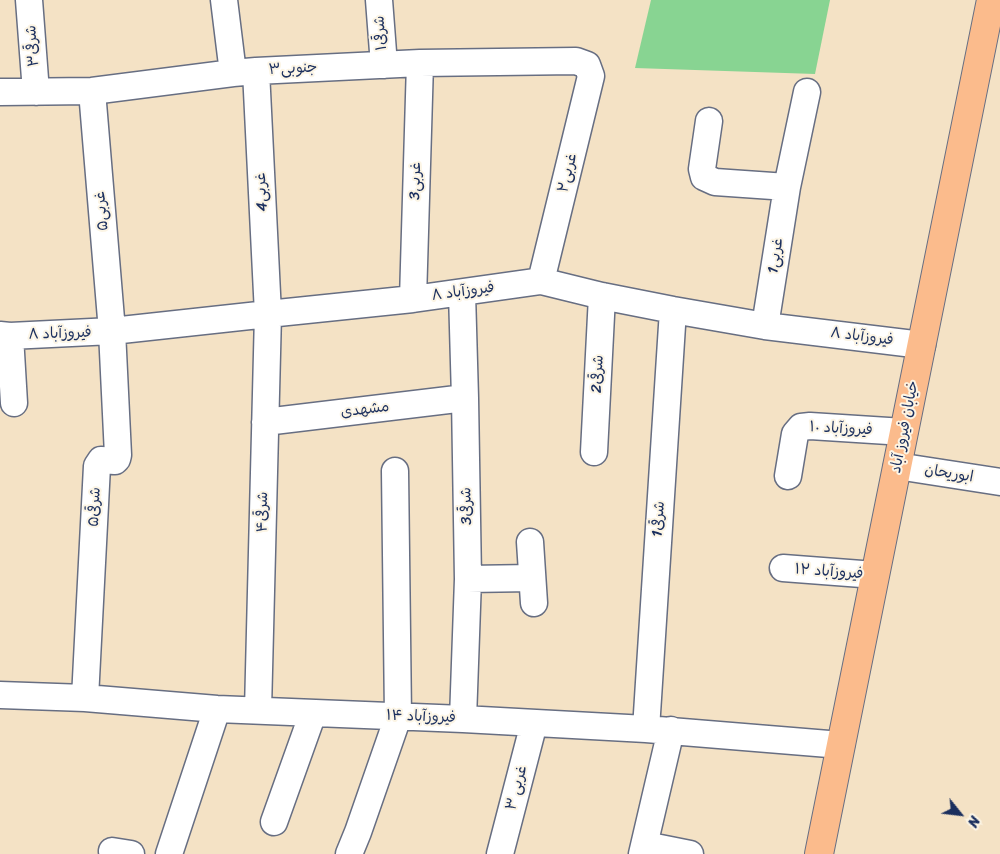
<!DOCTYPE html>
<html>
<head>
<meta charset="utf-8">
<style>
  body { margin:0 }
  #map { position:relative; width:1000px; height:854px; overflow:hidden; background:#f4e2c5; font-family:Sriracha,sans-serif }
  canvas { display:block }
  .north { position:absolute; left:935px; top:789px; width:50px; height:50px; -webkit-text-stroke:4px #fcf5e5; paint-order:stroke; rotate:119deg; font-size:14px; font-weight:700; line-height:20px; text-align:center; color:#1b2f5e }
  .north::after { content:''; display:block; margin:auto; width:18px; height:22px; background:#1b2f5e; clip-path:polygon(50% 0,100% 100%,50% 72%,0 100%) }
</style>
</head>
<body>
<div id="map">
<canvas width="1000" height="854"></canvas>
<div class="north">N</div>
</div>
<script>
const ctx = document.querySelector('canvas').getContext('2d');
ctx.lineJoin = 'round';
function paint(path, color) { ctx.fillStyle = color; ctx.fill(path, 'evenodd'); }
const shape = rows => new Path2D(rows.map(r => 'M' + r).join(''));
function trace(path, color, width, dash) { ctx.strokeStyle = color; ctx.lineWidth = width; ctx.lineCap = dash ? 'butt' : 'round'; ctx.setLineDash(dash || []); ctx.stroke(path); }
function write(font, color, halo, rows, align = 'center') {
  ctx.font = font + ' Sriracha,"Playpen Sans Arabic",sans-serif'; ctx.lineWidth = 4; ctx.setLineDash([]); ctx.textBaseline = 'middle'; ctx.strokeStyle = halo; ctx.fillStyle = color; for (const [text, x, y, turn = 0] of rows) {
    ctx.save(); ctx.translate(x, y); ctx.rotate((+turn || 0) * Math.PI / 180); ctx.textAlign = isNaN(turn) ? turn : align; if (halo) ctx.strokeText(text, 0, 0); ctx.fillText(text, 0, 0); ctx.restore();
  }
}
paint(shape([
  [651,0,830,0,815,74,635,68]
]), '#88d492');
const minor = shape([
  [29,0,36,92],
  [224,0,233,73],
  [379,0,384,65],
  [256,71,268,314,258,710],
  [0,92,92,91,233,73,256,71,420,63,576,61,587,65,591,76,541,281],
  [709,121,702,169,704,177,715,182,787,187],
  [462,293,465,398,468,579,463,719],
  [413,299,420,63],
  [765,326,787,187,807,92],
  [0,335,10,336,112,331,268,314,413,299,541,281,602,296,673,310,765,326,922,345],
  [10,336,14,403],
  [265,422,465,398],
  [594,452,602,296],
  [897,466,1000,482],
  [788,476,795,434,801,427,810,426,904,432],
  [530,542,534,603],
  [783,568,875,575],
  [468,579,532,578],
  [0,695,85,698,217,709,463,719,646,729,841,745],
  [85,698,97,466,101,460,115,461,117,459,118,455,112,331,92,91],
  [646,729,673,310],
  [274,822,313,713],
  [645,845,690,854],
  [112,851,131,854],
  [169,854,217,709],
  [349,854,358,832,398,717,395,471],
  [500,854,534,723],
  [642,854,671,730]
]);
const major = shape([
  [819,854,991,0]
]);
trace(minor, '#676e82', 29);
trace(major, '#676e82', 30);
trace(minor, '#fff', 26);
trace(major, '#fbbb8c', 28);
write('15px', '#1b2f5e', '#fcf5e5', [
  ["شرقی۱",381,33,-94],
  ["شرقی۳",33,46,-94],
  ["جنوبی۳",293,69,-3],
  ["غربی۲",568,173,-76],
  ["غربی3",416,181,-88],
  ["غربی4",262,192,-93],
  ["غربی۵",102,211,-95],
  ["غربی1",776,256,-81],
  ["فیروزآباد ۸",463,292,-8],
  ["فیروزآباد ۸",60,334,-2],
  ["فیروزآباد ۸",862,337,7],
  ["شرقی2",598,374,-87],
  ["مشهدی",365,410,-7],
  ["خیابان فیروز آباد",905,427,-79],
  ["فیروزآباد ۱۰",841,429,3],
  ["ابوریحان",949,474,9],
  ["شرقی3",467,506,-91],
  ["شرقی۵",95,507,-87],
  ["شرقی۴",263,512,-89],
  ["شرقی1",659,519,-86],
  ["فیروزآباد ۱۲",829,572,4],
  ["فیروزآباد ۱۴",421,717,2],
  ["غربی ۳",517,788,-75]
]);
</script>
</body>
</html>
